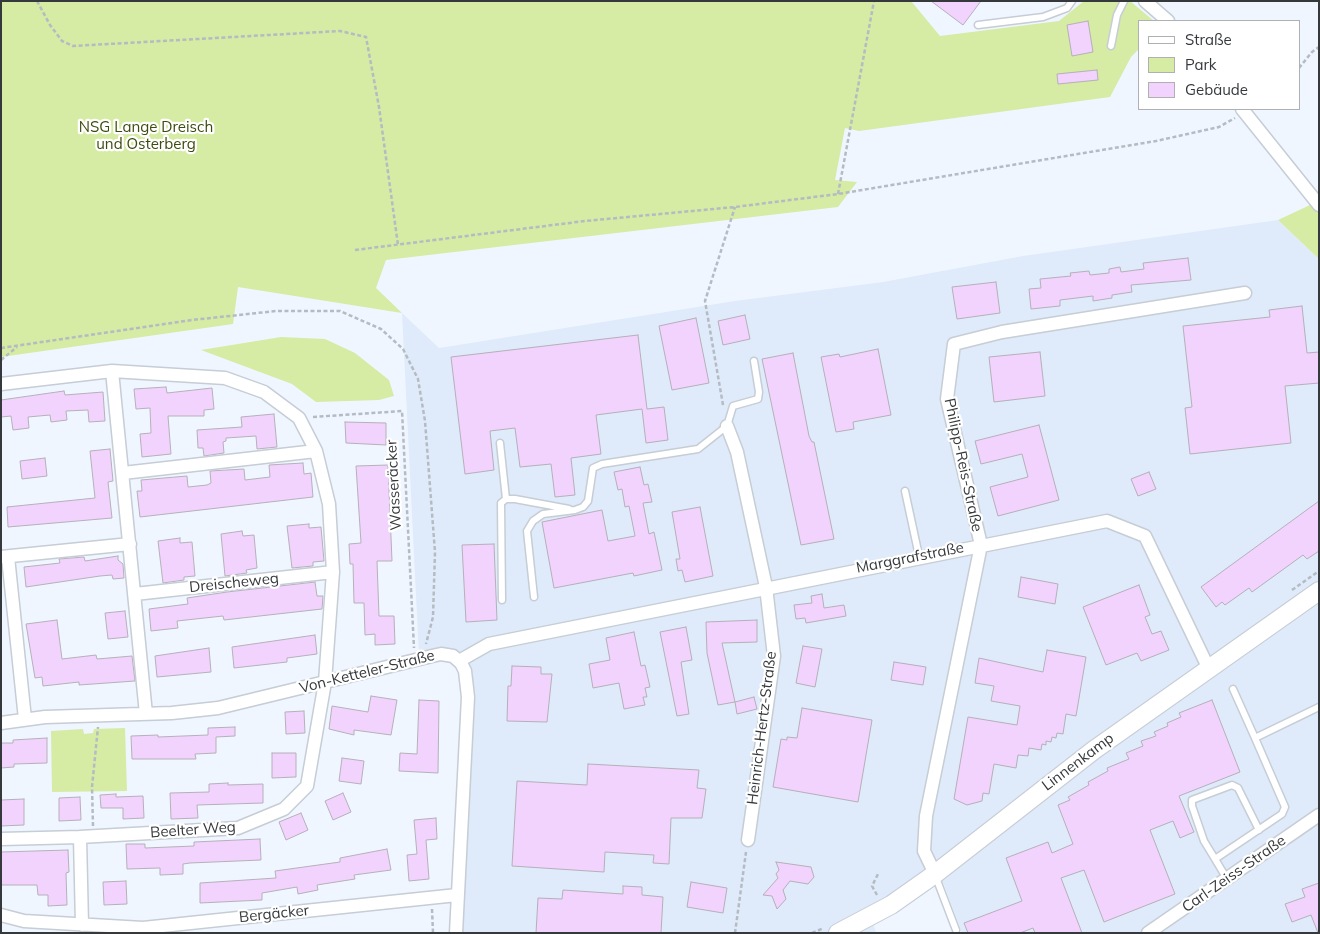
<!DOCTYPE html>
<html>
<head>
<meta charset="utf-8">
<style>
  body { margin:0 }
  #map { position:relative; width:1320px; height:934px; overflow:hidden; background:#eff6ff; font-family:Mulish,sans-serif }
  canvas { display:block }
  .frame { position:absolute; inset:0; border:2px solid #36393c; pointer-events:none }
  .legend { position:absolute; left:1138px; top:20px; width:162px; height:90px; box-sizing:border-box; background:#fff; border:1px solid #afb0b1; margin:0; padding:6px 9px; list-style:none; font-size:15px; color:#36393c }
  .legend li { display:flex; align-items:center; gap:10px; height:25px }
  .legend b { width:25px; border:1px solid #afb0b1 }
</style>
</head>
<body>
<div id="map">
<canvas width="1320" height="934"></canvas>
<div class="frame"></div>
<ul class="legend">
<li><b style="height:6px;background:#fff"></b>Straße</li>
<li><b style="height:14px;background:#d6eba3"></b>Park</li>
<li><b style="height:14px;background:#f1d3fd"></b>Gebäude</li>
</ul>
</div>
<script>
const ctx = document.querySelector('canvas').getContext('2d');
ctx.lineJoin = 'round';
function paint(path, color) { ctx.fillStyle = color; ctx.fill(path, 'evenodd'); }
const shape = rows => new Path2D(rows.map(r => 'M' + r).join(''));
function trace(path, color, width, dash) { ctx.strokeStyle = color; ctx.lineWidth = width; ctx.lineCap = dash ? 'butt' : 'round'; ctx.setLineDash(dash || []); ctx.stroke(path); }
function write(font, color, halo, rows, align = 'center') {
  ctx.font = font + ' Mulish,sans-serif'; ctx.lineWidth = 4.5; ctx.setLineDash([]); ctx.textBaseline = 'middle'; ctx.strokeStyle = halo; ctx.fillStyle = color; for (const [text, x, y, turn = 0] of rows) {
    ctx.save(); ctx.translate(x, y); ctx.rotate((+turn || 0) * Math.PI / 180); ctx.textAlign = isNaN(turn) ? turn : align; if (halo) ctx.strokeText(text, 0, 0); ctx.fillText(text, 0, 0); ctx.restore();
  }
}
paint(shape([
  [1278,220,1319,259,1319,933,962,933,944,885,935,874,871,916,876,933,460,933,472,702,459,655,419,656,402,313,439,348,735,301,883,282,1023,256]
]), '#dfebfa');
paint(shape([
  [1,1,911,1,940,36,1059,21,1084,1,1130,1,1154,21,1139,21,1139,49,1131,57,1110,97,859,131,845,128,835,180,857,182,838,207,386,260,376,288,402,313,238,287,233,324,1,357],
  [1319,198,1319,259,1278,220,1308,206],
  [281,337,325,339,355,353,389,380,394,396,379,400,316,402,292,384,201,350],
  [125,728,127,791,52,792,51,731,83,729,84,734,93,733,94,729]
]), '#d6eba3');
const building = shape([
  [931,1,981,1,963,25,931,1],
  [1088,21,1093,52,1072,56,1067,25,1088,21],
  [1097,70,1098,80,1058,84,1057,74,1097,70],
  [1188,258,1191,280,1131,285,1132,292,1112,295,1112,298,1093,301,1093,296,1060,300,1060,306,1031,309,1029,289,1041,288,1040,279,1071,276,1070,273,1089,271,1090,275,1109,273,1109,269,1120,267,1121,272,1144,269,1143,263,1188,258],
  [996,282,1000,313,957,319,952,287,996,282],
  [1302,306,1307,353,1319,352,1319,383,1285,386,1291,443,1190,454,1185,408,1192,407,1183,326,1270,317,1269,310,1302,306],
  [745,315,750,339,723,345,718,321,745,315],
  [696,318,709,383,672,390,659,326,696,318],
  [638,335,647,409,664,407,668,440,646,443,642,409,596,415,601,454,571,458,575,495,555,497,551,464,520,467,515,428,490,431,494,470,465,474,451,357,638,335],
  [878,349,891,415,853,422,854,429,836,432,821,357,839,354,840,357,878,349],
  [1040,352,1045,396,994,402,989,357,1040,352],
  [793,353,809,436,812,442,814,442,834,539,801,545,762,359,793,353],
  [166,387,167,393,212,388,214,409,204,410,204,416,168,416,171,454,142,457,140,434,151,433,150,408,136,409,134,389,166,387],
  [64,391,65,395,103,392,105,421,89,422,88,410,66,411,67,420,51,422,50,415,28,417,29,428,13,430,11,416,1,417,1,400,64,391],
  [274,414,277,447,257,449,256,436,226,438,226,441,223,442,224,453,204,456,203,448,198,448,197,430,242,427,241,417,274,414],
  [345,422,386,423,386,445,346,443,345,422],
  [1039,425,1059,500,998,516,990,487,1028,477,1022,454,981,464,975,441,1039,425],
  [110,449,113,481,108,482,112,518,8,527,7,507,95,498,90,451,110,449],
  [45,458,47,476,22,479,20,461,45,458],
  [303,463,304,474,311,473,313,497,140,517,137,491,142,491,141,480,187,476,188,487,207,485,211,483,210,471,244,469,245,480,270,477,269,465,303,463],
  [388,465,392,561,377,561,379,616,394,616,395,644,375,645,375,634,365,635,364,603,354,603,353,564,350,564,349,544,361,543,356,466,388,465],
  [640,467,644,485,648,484,652,502,643,503,649,534,654,532,662,570,634,576,633,573,554,588,542,522,602,510,608,541,635,536,629,506,625,507,622,489,618,490,614,472,640,467],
  [1149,472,1156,489,1138,496,1131,479,1149,472],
  [1319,501,1319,551,1307,559,1303,555,1252,592,1249,588,1225,605,1222,602,1216,607,1201,587,1319,501],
  [700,507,713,576,685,582,682,570,678,571,676,559,680,559,672,512,700,507],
  [309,524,309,528,321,527,324,561,313,562,313,566,292,568,287,526,309,524],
  [242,531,243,536,254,535,257,568,246,570,247,573,225,576,221,534,242,531],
  [180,538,180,543,192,542,195,576,184,577,184,580,163,583,158,541,180,538],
  [494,544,497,620,466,622,462,545,494,544],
  [118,556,118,560,123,564,124,578,113,579,112,575,100,576,26,587,24,567,60,563,59,559,84,557,85,561,118,556],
  [1021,577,1058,584,1055,604,1018,597,1021,577],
  [315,582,317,596,323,596,322,609,224,620,223,616,177,621,178,628,151,631,149,609,188,604,187,598,227,592,315,582],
  [1139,585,1150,615,1145,617,1152,634,1161,631,1169,650,1141,661,1137,653,1106,665,1083,607,1139,585],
  [822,594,824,608,844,605,846,616,806,623,805,618,796,619,794,605,812,603,811,596,822,594],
  [125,611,128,637,108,639,105,613,125,611],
  [57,620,62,659,96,655,97,659,132,656,135,681,79,685,79,682,43,686,42,677,35,678,26,624,57,620],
  [757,620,757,642,722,643,735,702,718,705,707,653,706,622,757,620],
  [686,627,692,660,681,662,689,714,677,716,660,632,686,627],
  [634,632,641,666,645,665,650,687,645,688,647,697,643,697,645,705,624,709,619,683,593,688,589,664,610,660,606,638,634,632],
  [315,635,317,654,287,658,287,662,234,668,232,647,315,635],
  [803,646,822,649,815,687,796,683,803,646],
  [209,648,211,672,157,677,155,656,209,648],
  [1047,650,1086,657,1076,716,1066,714,1063,734,1057,733,1056,738,1052,737,1051,742,1046,741,1046,745,1042,744,1041,750,1029,748,1028,756,1018,755,1016,768,994,764,989,794,983,793,982,801,967,805,954,799,968,717,1017,725,1020,706,991,701,994,686,975,683,979,658,1043,672,1047,650],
  [894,662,926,667,923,685,891,680,894,662],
  [512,666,541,667,541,674,552,674,547,722,507,721,508,686,511,686,512,666],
  [371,696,397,700,391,735,354,730,354,735,329,729,332,706,368,712,371,696],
  [754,697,757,709,737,714,735,702,754,697],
  [419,700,439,701,438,773,399,771,400,753,417,754,419,700],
  [1212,700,1240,772,1179,796,1194,832,1180,838,1173,821,1150,830,1175,894,1104,922,1084,870,1061,878,1082,933,1035,933,1033,928,1020,933,968,933,964,923,1022,901,1006,858,1048,842,1052,853,1073,844,1058,805,1070,800,1068,797,1089,785,1088,782,1108,771,1107,768,1129,759,1126,753,1143,746,1141,741,1156,736,1154,732,1168,726,1167,723,1181,717,1179,713,1212,700],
  [802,708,872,720,858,802,773,787,781,739,787,740,787,737,797,738,802,708],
  [304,711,305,733,286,734,285,712,304,711],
  [235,727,235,736,216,737,216,753,195,754,196,759,132,759,131,736,158,735,158,737,208,735,208,728,235,727],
  [47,738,47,763,14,764,14,767,1,768,1,743,13,743,13,740,47,738],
  [272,753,296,753,296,777,272,778,272,753],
  [342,758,364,761,361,784,339,781,342,758],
  [588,764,699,770,697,788,706,789,702,818,671,818,669,864,653,863,654,855,605,852,604,872,512,866,517,781,587,785,588,764],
  [228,783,228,785,263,784,263,803,197,805,198,818,171,819,170,793,209,792,209,784,228,783],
  [343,793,351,812,333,820,325,801,343,793],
  [116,794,116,797,143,796,144,818,123,819,123,808,101,808,100,795,116,794],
  [80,797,81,820,59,821,59,798,80,797],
  [24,799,24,825,1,826,1,800,24,799],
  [301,813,308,830,286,840,279,822,301,813],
  [436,818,437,839,426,840,429,879,409,881,407,855,417,854,414,820,436,818],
  [260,839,261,860,190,863,183,864,183,874,160,875,160,868,127,869,126,844,145,844,145,848,194,846,194,842,260,839],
  [387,849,391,870,354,875,355,879,317,885,318,890,298,894,297,887,262,893,262,900,200,903,200,883,276,878,275,871,340,862,340,858,387,849],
  [68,850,69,872,66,873,67,905,48,906,48,895,38,895,37,885,1,885,1,852,68,850],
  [776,862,811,867,814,877,808,884,790,881,783,890,786,899,777,909,772,896,763,895,778,878,776,874,779,870,776,862],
  [126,881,127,904,104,905,103,882,126,881],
  [691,882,727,888,723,913,687,907,691,882],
  [1319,883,1319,933,1318,933,1311,915,1292,922,1285,904,1305,897,1302,889,1319,883],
  [623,886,642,887,642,895,663,897,661,933,536,933,538,898,562,899,563,890,623,894,623,886]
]);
paint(building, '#f1d3fd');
trace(building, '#b6b0b9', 1);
const lane = shape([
  [978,25,1043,17,1067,8,1072,1],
  [1111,46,1117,15,1124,1],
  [500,443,506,499],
  [905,491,919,556],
  [534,597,527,531,533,521,543,514,575,510,583,507,588,501,593,468,602,464,698,449,727,426,733,406,758,399,759,392,754,361],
  [502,600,501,503,506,499,515,499,569,509],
  [1233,689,1255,738],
  [1215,859,1204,841,1192,806,1192,800,1232,785,1238,788,1259,830],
  [935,875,956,930],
  [1227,879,1215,859,1282,814,1285,807,1255,738,1319,707]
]);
const street = shape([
  [1145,1,1168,21],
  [1242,109,1319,205],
  [112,371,146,714],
  [1,384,112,371,225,378,264,392,299,418,316,451,329,504,333,572,325,682,307,786,284,809,238,828,80,837],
  [727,426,737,452,766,587,774,656,748,840],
  [123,473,316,451],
  [1,557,130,544],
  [8,557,25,719],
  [135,594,333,572],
  [459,661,489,644,1107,521,1145,536,1208,667],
  [1,723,45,717,172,713,218,708,432,656,441,654,453,656,461,663,465,671,468,697,456,933],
  [1,839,80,837,82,925],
  [935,874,924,851,926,816,981,545,947,399,954,344,1002,332,1245,293],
  [1,915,24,921,143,928,457,895],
  [1148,933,1319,815]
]);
const secondary = shape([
  [838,933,891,905,935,874,1094,750,1319,591]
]);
trace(lane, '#c6cdd5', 9);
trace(street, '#c6cdd5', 15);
trace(secondary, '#c6cdd5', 20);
trace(shape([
  [37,1,50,25,62,41,73,46,340,31,366,37,379,107,398,245],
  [1299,68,1312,52,1319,47],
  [838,194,874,1],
  [355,250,585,221,735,207,838,194,1156,141,1219,127,1235,118],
  [1,348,192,320,276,311,340,311,381,329,403,349,418,379,425,421,435,552,433,617,426,644],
  [1,360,17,347],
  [723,405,705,301,735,207],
  [313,417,402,411,414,648],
  [1292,590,1319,571],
  [93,826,92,787,98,727],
  [877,895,872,886,878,874],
  [432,909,433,933],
  [735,933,746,852],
  [812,933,824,928]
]), '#b5bbc2', 2.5, [4, 2.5]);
trace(lane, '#fff', 6);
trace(street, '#fff', 12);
trace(secondary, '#fff', 18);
write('15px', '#3d4b0f', '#fff', [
  ["NSG Lange Dreisch",146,127],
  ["und Osterberg",146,144]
]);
write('15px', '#36393c', '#fff', [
  ["Philipp-Reis-Straße",963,465,78],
  ["Wasseräcker",394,485,-93],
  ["Marggrafstraße",910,558,-11],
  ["Dreischeweg",234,583,-6],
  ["Von-Ketteler-Straße",367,672,-14],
  ["Heinrich-Hertz-Straße",762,728,-83],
  ["Linnenkamp",1078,762,-37],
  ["Beelter Weg",193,830,-4],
  ["Carl-Zeiss-Straße",1234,874,-35],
  ["Bergäcker",274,914,-6]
]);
</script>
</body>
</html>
